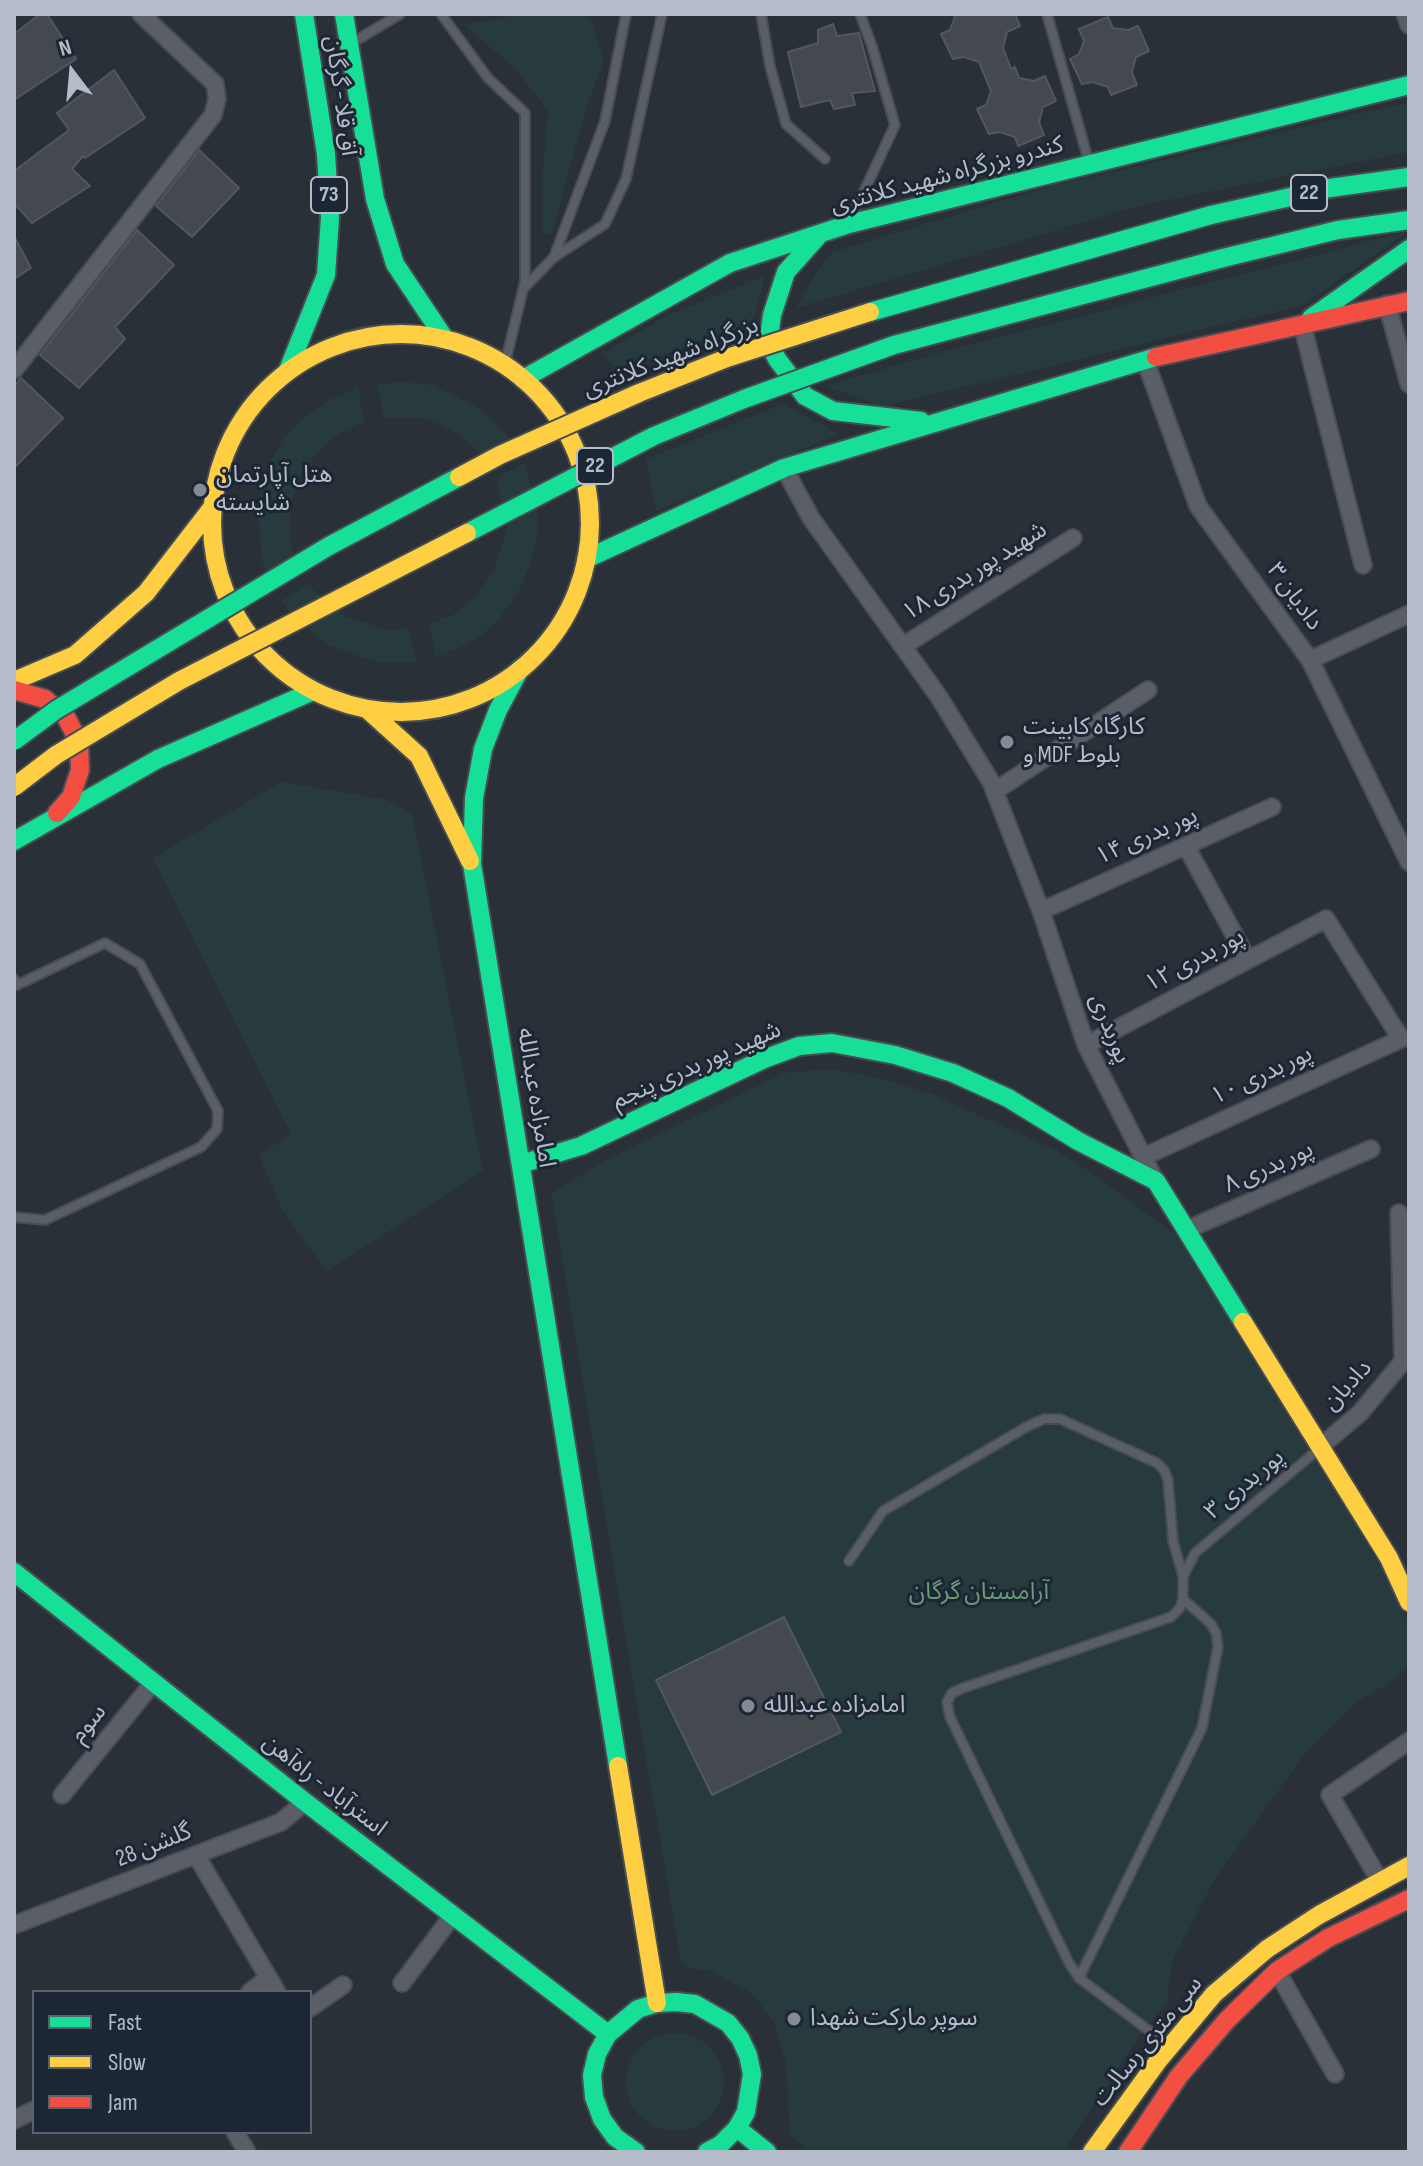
<!DOCTYPE html>
<html>
<head>
<meta charset="utf-8">
<style>
  body { margin:0 }
  #map { position:relative; width:1423px; height:2166px; overflow:hidden; background:#2a3038; font-family:"Sofia Sans Condensed",sans-serif }
  canvas { display:block }
  .frame { position:absolute; inset:0; border:16px solid #b4bcc9; pointer-events:none }
  .legend { position:absolute; left:32px; top:1990px; width:280px; height:144px; box-sizing:border-box; background:#1d2633; border:2px solid #59626f; margin:0; padding:10px 14px; list-style:none; font-size:24px; color:#b4bcc9 }
  .legend li { display:flex; align-items:center; gap:16px; height:40px }
  .legend b { width:40px; border:2px solid #59626f }
  .north { position:absolute; left:32px; top:32px; width:80px; height:80px; -webkit-text-stroke:6px #1d2633; paint-order:stroke; rotate:344deg; font-size:22px; font-weight:700; line-height:32px; text-align:center; color:#b4bcc9 }
  .north::after { content:''; display:block; margin:auto; width:28px; height:36px; background:#b4bcc9; clip-path:polygon(50% 0,100% 100%,50% 72%,0 100%) }
</style>
</head>
<body>
<div id="map">
<canvas width="1423" height="2166"></canvas>
<div class="frame"></div>
<ul class="legend">
<li><b style="height:10px;background:#16e098"></b>Fast</li>
<li><b style="height:10px;background:#ffcf43"></b>Slow</li>
<li><b style="height:10px;background:#f24e42"></b>Jam</li>
</ul>
<div class="north">N</div>
</div>
<script>
const ctx = document.querySelector('canvas').getContext('2d');
ctx.lineJoin = 'round';
function paint(path, color) { ctx.fillStyle = color; ctx.fill(path, 'evenodd'); }
const shape = rows => new Path2D(rows.map(r => 'M' + r).join(''));
function trace(path, color, width, dash) { ctx.strokeStyle = color; ctx.lineWidth = width; ctx.lineCap = dash ? 'butt' : 'round'; ctx.setLineDash(dash || []); ctx.stroke(path); }
function write(font, color, halo, rows, align = 'center') {
  ctx.font = font + ' "Sofia Sans Condensed","Noto Sans Arabic",sans-serif'; ctx.lineWidth = 6; ctx.setLineDash([]); ctx.textBaseline = 'middle'; ctx.strokeStyle = halo; ctx.fillStyle = color; for (const [text, x, y, turn = 0] of rows) {
    ctx.save(); ctx.translate(x, y); ctx.rotate((+turn || 0) * Math.PI / 180); ctx.textAlign = isNaN(turn) ? turn : align; if (halo) ctx.strokeText(text, 0, 0); ctx.fillText(text, 0, 0); ctx.restore();
  }
}
paint(shape([
  [513,14,580,14,592,20,604,60,586,108,552,233,543,234,542,183,548,111,514,67,463,24,502,19],
  [1409,102,1409,152,1138,206,796,308,817,271,833,252,1044,188],
  [1409,231,1303,305,881,407,826,386,931,355],
  [765,276,753,323,618,371,602,354,666,316],
  [404,382,432,385,480,408,506,433,509,443,486,457,457,433,436,423,418,418,384,418,377,384],
  [358,388,364,422,343,431,322,447,303,472,290,505,290,537,297,567,270,582,262,561,258,509,262,483,270,463,283,439,304,418,330,400],
  [783,404,839,434,656,511,646,459],
  [524,463,537,508,537,539,529,568,517,594,498,620,478,638,457,649,436,656,429,624,453,615,474,598,494,571,507,527,496,478],
  [308,585,344,616,387,630,409,628,416,661,395,663,368,660,327,644,294,617,281,601],
  [281,782,387,800,412,814,483,1171,327,1271,282,1210,259,1155,291,1134,153,858],
  [832,1069,875,1077,930,1093,1056,1150,1089,1171,1176,1235,1384,1572,1409,1623,1409,1666,1389,1683,1357,1702,1307,1751,1214,1880,1172,1962,1167,2003,1142,2032,1063,2152,811,2152,790,2135,786,2062,774,2023,752,1993,711,1971,691,1969,682,1963,679,1953,551,1194,600,1163,784,1073],
  '626 2082a49 49 0 1 1 98 0a49 49 0 1 1-98 0Z'
]), '#273a3e');
const building = shape([
  [40,14,47,14,76,59,14,100,14,34,40,14],
  [956,14,1015,14,1020,26,1007,32,1003,48,1011,69,1015,67,1019,78,1034,81,1045,76,1056,101,1043,107,1039,122,1044,135,1018,146,1015,137,1000,132,989,134,977,109,986,105,991,91,979,62,964,57,953,59,941,34,950,30,956,14],
  [1108,17,1113,28,1128,30,1138,26,1149,51,1136,57,1132,72,1137,85,1111,95,1108,87,1093,82,1082,84,1070,59,1079,54,1084,41,1079,29,1108,17],
  [833,24,837,36,859,33,875,91,852,93,855,105,834,109,830,100,801,107,788,52,818,43,818,30,833,24],
  [114,70,145,118,85,158,83,156,72,169,90,186,32,223,14,203,14,171,69,130,57,113,114,70],
  [199,150,239,188,192,237,156,206,199,150],
  [137,230,174,265,115,327,125,339,79,388,40,355,137,230],
  [14,236,31,268,14,279,14,236],
  [21,378,63,418,14,468,14,387,21,378],
  [784,1617,841,1732,712,1795,656,1680,784,1617]
]);
paint(building, '#444950');
trace(building, '#52575f', 2);
const lane = shape([
  [441,14,488,78,525,113,525,281,505,364],
  [761,14,770,66,786,124,825,159],
  [1047,14,1088,159],
  [357,40,400,14],
  [851,219,895,125,872,46,860,14],
  [554,257,605,121,626,14],
  [523,289,553,258,605,224,626,179,662,14],
  [14,979,17,985,105,943,140,964,218,1111,217,1129,201,1147,45,1220,14,1217],
  [849,1561,883,1511,1028,1426,1044,1419,1060,1419,1157,1463,1164,1470,1168,1480,1173,1541,1183,1576],
  [1079,1978,1202,1728,1218,1647,1216,1633,1211,1624,1183,1599],
  [1168,2045,1079,1978,1069,1963,950,1717,947,1702,952,1693,963,1688,1171,1617,1180,1608,1183,1599,1183,1577,1195,1553,1320,1448]
]);
const street = shape([
  [1405,14,1409,25],
  [1387,304,1409,384],
  [1302,324,1363,565],
  [1145,360,1198,506,1310,660,1409,862],
  [14,370,213,115,217,99,215,84,141,14],
  [784,468,811,518,939,697,991,782,1041,911,1086,1045,1155,1180],
  [903,646,1073,538],
  [1310,660,1409,614],
  [995,791,1148,690],
  [1186,846,1248,960],
  [1041,911,1272,807],
  [1086,1045,1326,919,1401,1039,1143,1157],
  [1399,1213,1403,1361],
  [1186,1230,1371,1149],
  [1320,1447,1360,1413,1409,1354],
  [62,1795,153,1683],
  [196,1855,277,1992],
  [1380,1881,1330,1795,1409,1741],
  [14,1925,281,1822,305,1802],
  [1277,1971,1335,2074],
  [402,1983,453,1915],
  [250,1992,268,1978],
  [310,2008,343,1985],
  [14,2120,34,2110],
  [235,2132,247,2152]
]);
const fast = shape([
  [344,14,375,199,395,264,445,339],
  [1211,215,1330,188,1409,177],
  [819,235,786,272,772,315,770,330,771,347,777,359,805,396,833,411,921,421],
  [1223,258,1338,230,1409,220],
  [1311,318,1409,249],
  [288,370,326,275,330,218,326,154,304,14],
  [523,379,730,263,849,224,1409,85],
  [586,559,784,468,1156,357],
  [520,669,498,710,483,749,474,798,472,864,618,1766],
  [14,841,158,759,311,692],
  [521,1164,581,1146,764,1059,799,1046,832,1043,895,1055,953,1073,1008,1098,1078,1141,1156,1181,1243,1322],
  [14,1572,305,1802,608,2034],
  [737,2128,767,2152],
  [636,2152,615,2137,602,2119,594,2097,592,2075,597,2054,608,2034,638,2009,657,2003,676,2002,695,2004,728,2023,740,2038,748,2055,752,2074,746,2112,737,2128,720,2145,707,2152]
]);
const slow = shape([
  '212 523a189 189 0 1 1 378 0a189 189 0 1 1-378 0Z',
  [14,681,75,655,146,593,211,509],
  [368,710,419,756,470,861],
  [1243,1322,1389,1558,1409,1602],
  [618,1766,657,2003],
  [1092,2152,1158,2061,1214,1994,1267,1949,1319,1915,1409,1866]
]);
const jam = shape([
  [1156,357,1409,301],
  [14,690,45,699,66,717,79,742,80,770,71,797,57,813],
  [1128,2152,1179,2076,1227,2020,1277,1971,1328,1938,1409,1899]
]);
trace(lane, '#484c53', 12);
trace(street, '#484c53', 20);
trace(fast, '#484c53', 22);
trace(slow, '#484c53', 22);
trace(jam, '#484c53', 22);
trace(lane, '#5a5e66', 8);
trace(street, '#5a5e66', 16);
trace(fast, '#16e098', 18);
trace(slow, '#ffcf43', 18);
trace(jam, '#f24e42', 18);
const fastBridge = shape([
  [870,312,1211,215],
  [467,533,654,436,744,399,894,345,1223,258],
  [14,741,56,710,329,546,459,477]
]);
const slowBridge = shape([
  [459,477,500,455,639,393,727,358,870,312],
  [14,787,56,755,179,681,467,533]
]);
trace(fastBridge, '#474c53', 22, []);
trace(slowBridge, '#474c53', 22, []);
trace(fastBridge, '#16e098', 18);
trace(slowBridge, '#ffcf43', 18);
for (const [x, y, r, color] of [
  [200,490,8,"#848b96"],
  [1007,742,8,"#848b96"],
  [748,1706,8,"#848b96"],
  [794,2019,8,"#848b96"]
]) { const dot = new Path2D(); dot.arc(x, y, r, 0, 2 * Math.PI); ctx.fillStyle = color; ctx.fill(dot); trace(dot, '#1d2633', 3); }
for (const [x, y, w] of [
  [1309,193,36],
  [329,195,36],
  [595,466,36]
]) { const box = new Path2D(); box.roundRect(x - w / 2, y - 18, w, 36, 6); ctx.fillStyle = '#1d2633'; ctx.fill(box); trace(box, '#b4bcc9', 2); }
write('bold 22px', '#b4bcc9', null, [
  ["22",1309,193],
  ["73",329,195],
  ["22",595,466]
]);
write('24px', '#b4bcc9', '#1d2633', [
  ["آق قلا - گرگان",340,96,82],
  ["کندرو بزرگراه شهید کلانتری",947,176,-15],
  ["بزرگراه شهید کلانتری",671,358,-21],
  ["شهید پور بدری ۱۸",975,572,-32],
  ["دادیان ۳",1294,597,54],
  ["پور بدری ۱۴",1147,837,-24],
  ["پور بدری ۱۲",1195,961,-28],
  ["پوربدری",1109,1029,68],
  ["شهید پور بدری پنجم",697,1066,-24],
  ["پور بدری ۱۰",1262,1076,-25],
  ["امامزاده عبدالله",535,1098,81],
  ["پور بدری ۸",1269,1168,-24],
  ["دادیان",1348,1386,-47],
  ["پور بدری ۳",1245,1485,-40],
  ["سوم",89,1724,-51],
  ["استرآباد - راه‌آهن",324,1786,38],
  ["گلشن 28",154,1846,-22],
  ["سی متری رسالت",1148,2042,-51]
]);
write('24px', '#b4bcc9', '#1d2633', [
  ["هتل آپارتمان",216,476],
  ["شایسته",216,504],
  ["کارگاه کابینت",1023,728],
  ["و MDF بلوط",1023,756],
  ["امامزاده عبدالله",764,1706],
  ["سوپر مارکت شهدا",810,2019]
], 'left');
write('24px', '#6b9a76', '#1d2633', [
  ["آرامستان گرگان",979,1593]
]);
</script>
</body>
</html>
